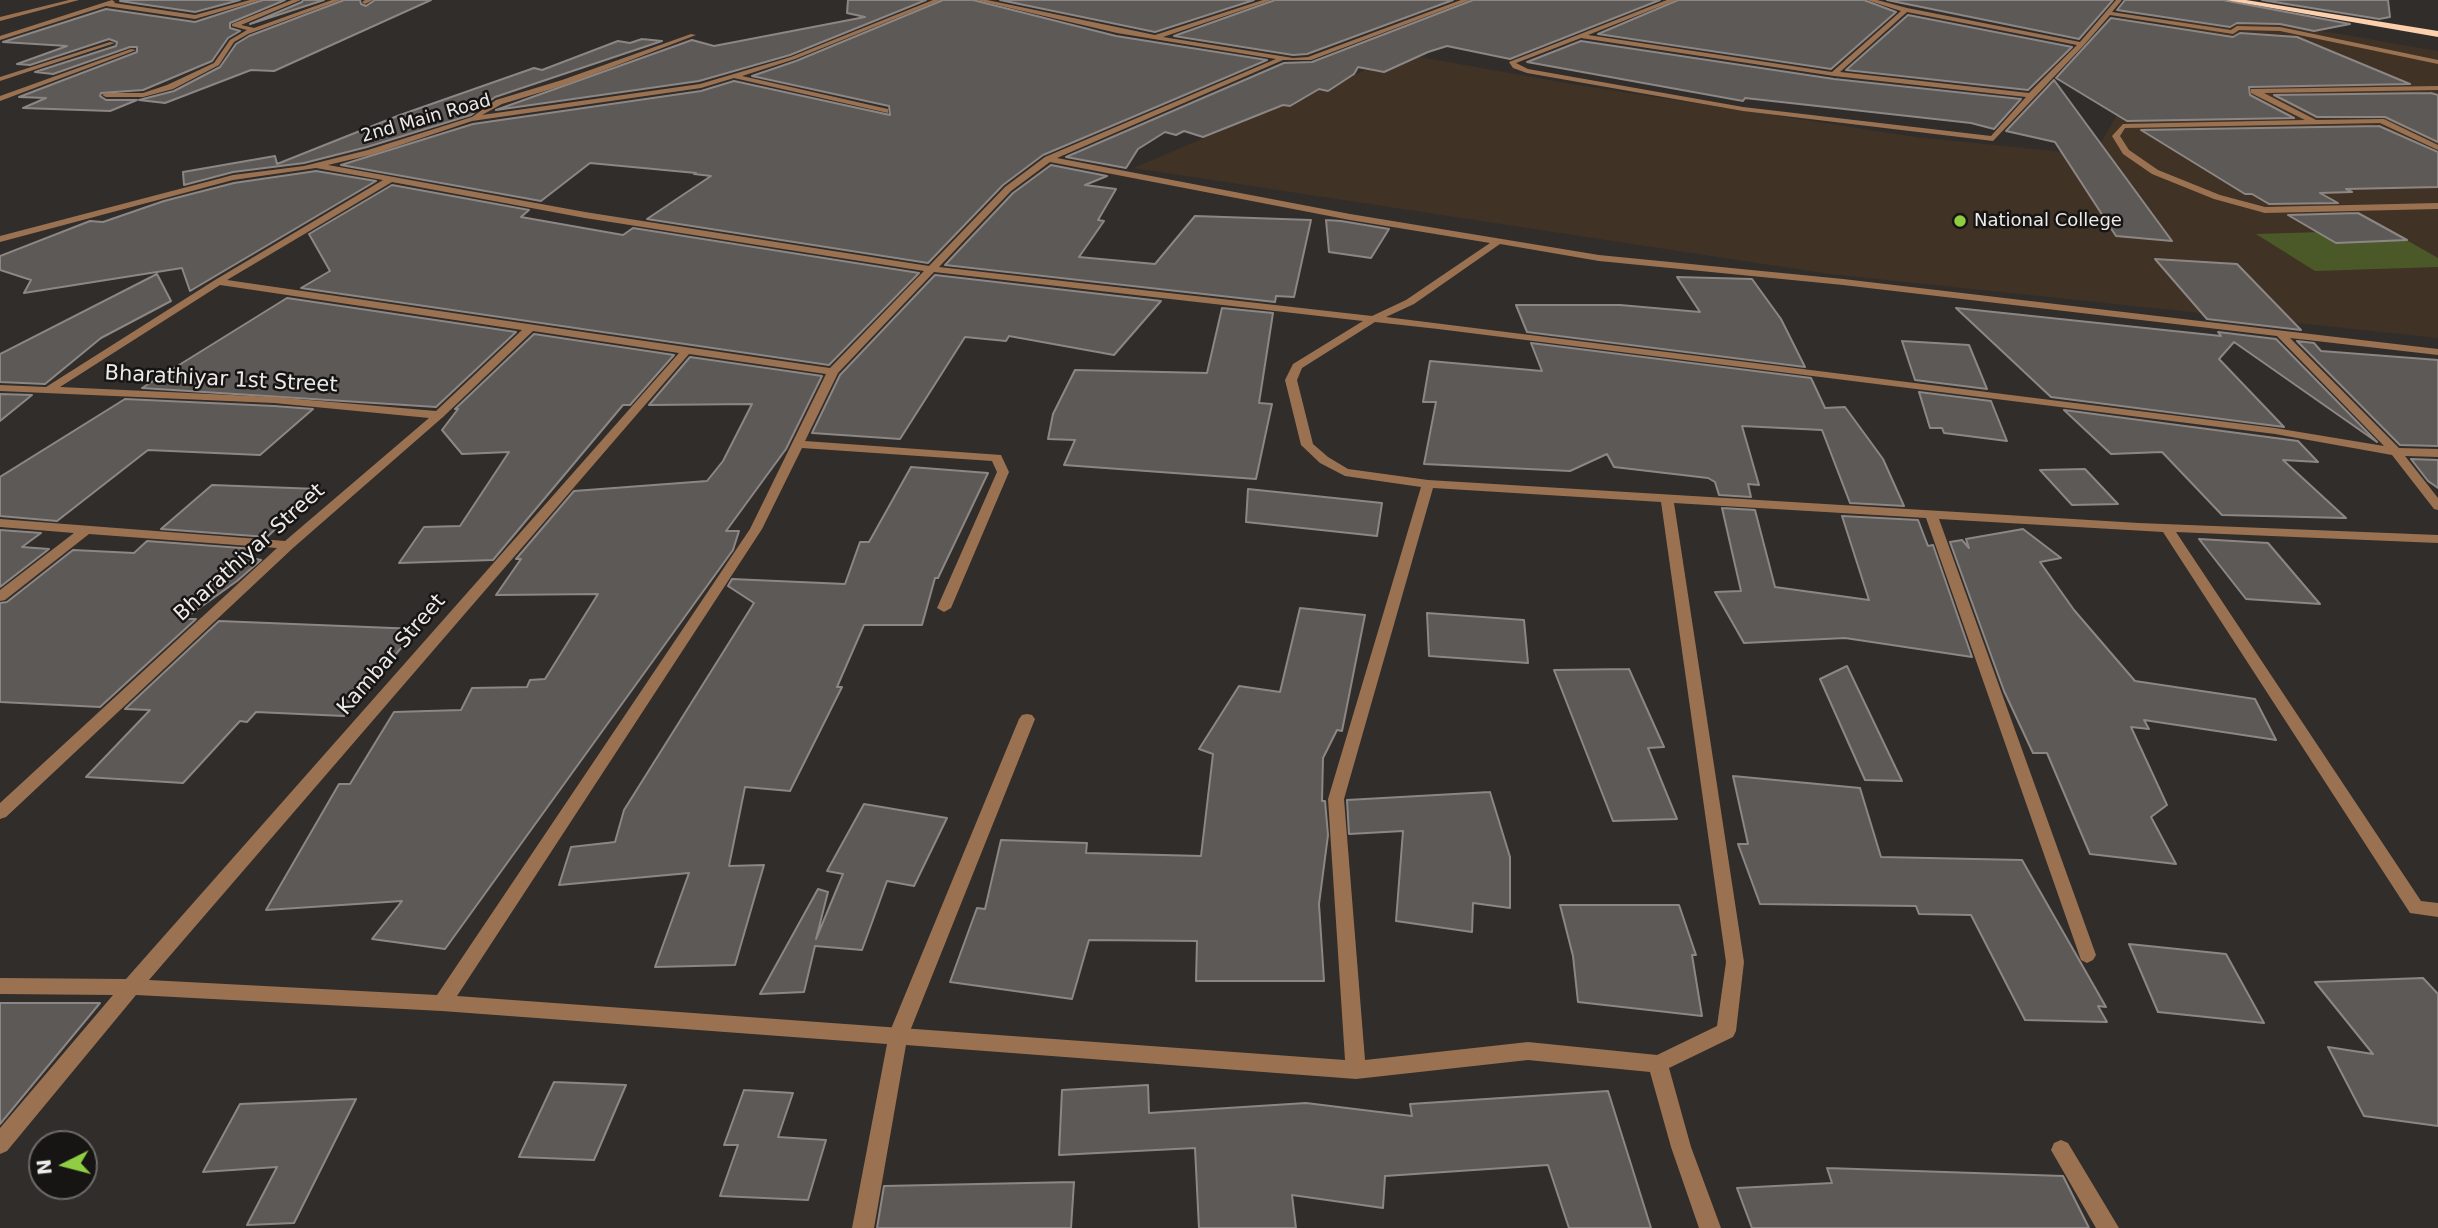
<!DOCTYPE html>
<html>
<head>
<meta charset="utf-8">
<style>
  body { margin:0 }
  #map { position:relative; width:2438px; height:1228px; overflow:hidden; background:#312d2b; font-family:"DejaVu Sans",sans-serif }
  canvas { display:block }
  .north { position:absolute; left:28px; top:1130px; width:70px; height:70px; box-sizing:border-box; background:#171514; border:2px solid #6d6b69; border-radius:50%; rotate:264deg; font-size:19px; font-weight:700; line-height:28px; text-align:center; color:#edebe9 }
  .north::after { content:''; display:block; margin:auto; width:24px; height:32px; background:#8fcd42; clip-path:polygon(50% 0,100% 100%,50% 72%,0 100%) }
</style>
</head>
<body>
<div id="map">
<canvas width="2438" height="1228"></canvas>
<div class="north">N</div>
</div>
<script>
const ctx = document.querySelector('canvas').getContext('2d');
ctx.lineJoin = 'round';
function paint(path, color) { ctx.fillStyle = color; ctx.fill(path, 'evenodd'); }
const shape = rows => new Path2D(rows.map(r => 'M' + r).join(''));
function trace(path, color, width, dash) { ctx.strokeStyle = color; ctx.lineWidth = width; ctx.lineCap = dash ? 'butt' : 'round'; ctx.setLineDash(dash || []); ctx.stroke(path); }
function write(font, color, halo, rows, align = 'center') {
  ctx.font = font + ' "DejaVu Sans",sans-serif'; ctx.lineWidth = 5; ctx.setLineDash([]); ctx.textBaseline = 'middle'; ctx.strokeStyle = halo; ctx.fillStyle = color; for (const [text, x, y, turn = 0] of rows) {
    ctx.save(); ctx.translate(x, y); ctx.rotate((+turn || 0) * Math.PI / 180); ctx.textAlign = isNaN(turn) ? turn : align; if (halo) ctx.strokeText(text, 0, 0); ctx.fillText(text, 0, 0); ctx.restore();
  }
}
paint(shape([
  [2179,6,2438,51,2438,338,1829,274,1133,168,1404,54,1577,85,1916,137,2094,155]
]), '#403225');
paint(shape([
  [2389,230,2438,258,2438,267,2315,271,2256,234]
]), '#4b5928');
const building = shape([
  [124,0,240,0,195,12,120,1,124,0],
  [263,0,285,0,230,23,230,28,240,31,228,38,212,61,143,90,101,93,100,96,106,100,137,100,110,111,23,108,46,98,19,97,137,52,137,47,130,47,53,74,35,72,116,46,117,42,109,39,30,65,17,64,67,46,3,42,106,9,195,22,263,0],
  [303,0,324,0,250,24,302,2,303,0],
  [344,0,360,0,361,4,366,6,375,0,431,0,274,71,251,70,165,103,139,100,174,91,220,67,236,44,249,36,344,0],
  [848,0,926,0,790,55,699,81,496,110,692,40,714,46,865,17,847,13,848,0],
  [943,0,973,0,1116,36,1267,60,1043,155,1003,185,928,263,647,219,711,176,694,174,696,173,590,163,541,201,341,165,473,124,701,91,734,81,890,115,889,106,752,76,796,61,943,0],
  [1000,0,1254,0,1155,32,1000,0],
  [1275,0,1453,0,1307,54,1293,55,1174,36,1275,0],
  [1473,0,1660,0,1510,59,1447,46,1428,52,1384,72,1358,67,1354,74,1328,91,1319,89,1290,106,1283,105,1203,137,1184,131,1176,135,1165,132,1138,149,1126,168,1066,157,1284,63,1312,62,1473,0],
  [1678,0,1864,0,1896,12,1831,69,1598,34,1678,0],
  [1887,0,2113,0,2079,39,1887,0],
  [2125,0,2223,0,2350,24,2314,31,2280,24,2237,23,2230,27,2117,10,2125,0],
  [2262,0,2388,0,2390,17,2379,19,2262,0],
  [1908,15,2072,47,2028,90,1846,70,1908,15],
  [2111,18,2233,37,2240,33,2297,37,2410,84,2249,87,2250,95,2294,118,2127,121,2056,78,2111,18],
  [642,39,662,41,495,97,471,115,367,147,304,163,233,172,184,185,183,172,275,156,277,164,400,115,534,68,542,70,618,41,630,43,642,39],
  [1581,41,1834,79,2021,99,1994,129,1971,123,1745,98,1743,101,1527,62,1581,41],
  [2054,80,2172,241,2116,236,2055,142,2006,131,2054,80],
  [2431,93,2438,95,2438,142,2385,117,2317,117,2274,95,2431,93],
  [2379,126,2438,152,2438,187,2346,189,2352,192,2320,193,2338,203,2269,204,2252,194,2245,194,2141,130,2379,126],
  [1051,165,1107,176,1085,185,1116,189,1098,220,1104,221,1079,257,1155,264,1195,216,1311,220,1294,297,1276,296,1275,302,945,265,1013,193,1051,165],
  [316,171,376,181,190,291,182,268,24,293,31,280,0,270,0,256,90,221,103,222,164,201,234,183,316,171],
  [392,185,529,210,521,217,623,235,633,228,919,273,829,365,301,288,330,271,309,234,392,185],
  [2358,213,2407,240,2336,243,2288,215,2358,213],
  [1326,220,1341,221,1389,229,1371,258,1329,252,1326,220],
  [2155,259,2237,264,2301,330,2207,319,2155,259],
  [157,274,171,301,101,338,45,384,0,382,0,354,157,274],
  [935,275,1161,301,1114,355,1009,336,1006,341,965,337,900,439,812,433,840,375,935,275],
  [1677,277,1752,279,1781,319,1805,367,1527,332,1516,305,1620,305,1700,312,1677,277],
  [287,298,516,332,436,407,142,388,287,298],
  [1222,308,1273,313,1259,403,1272,404,1256,479,1064,465,1075,440,1048,439,1053,414,1075,370,1207,373,1222,308],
  [1956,308,2221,336,2218,332,2276,339,2377,442,2234,342,2219,359,2284,427,2051,397,1956,308],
  [534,334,674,355,630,405,623,405,493,560,399,563,424,527,460,526,509,452,462,454,442,430,458,409,455,409,534,334],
  [1902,341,1969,345,1987,389,1915,380,1902,341],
  [2297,341,2314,343,2321,351,2438,360,2438,446,2400,445,2297,341],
  [1531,343,1811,378,1825,408,1845,407,1883,459,1904,506,1850,503,1822,430,1742,426,1759,485,1748,484,1751,497,1719,495,1715,482,1708,478,1614,467,1607,454,1570,471,1424,464,1436,402,1423,402,1430,361,1542,371,1531,343],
  [690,357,822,376,786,449,726,531,739,531,733,550,445,949,372,939,402,901,266,910,339,784,350,784,394,712,461,710,472,688,527,687,530,680,545,679,598,594,496,595,521,559,516,559,574,491,707,481,723,461,752,404,649,405,690,357],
  [1919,392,1991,401,2007,441,1944,433,1942,428,1930,428,1919,392],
  [0,394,32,395,0,421,0,394],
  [125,399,274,406,313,409,260,455,148,450,57,521,0,516,0,477,125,399],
  [2064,410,2298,441,2318,462,2283,460,2346,518,2222,515,2162,452,2111,454,2064,410],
  [2411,459,2438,460,2438,488,2428,481,2411,459],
  [911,467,988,473,938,578,935,578,922,625,864,625,837,687,842,687,790,791,745,787,729,866,764,865,735,965,655,967,689,873,559,885,571,847,615,842,624,810,754,603,728,586,732,579,845,584,860,542,869,542,911,467],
  [2085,469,2118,504,2072,505,2040,470,2085,469],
  [212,485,318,489,267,537,161,529,212,485],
  [1248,489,1382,503,1377,536,1246,522,1248,489],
  [1722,508,1755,510,1775,587,1869,600,1842,516,1918,520,1928,546,1933,545,1972,657,1845,638,1744,643,1715,592,1741,591,1722,508],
  [2023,529,2061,558,2040,562,2074,610,2135,681,2255,699,2276,740,2144,720,2149,729,2131,727,2167,805,2151,817,2176,864,2090,854,2047,753,2033,753,2004,691,1950,542,1962,540,1969,548,1966,539,2023,529],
  [0,530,41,533,22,547,49,549,0,587,0,530],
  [2199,539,2268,543,2320,604,2246,599,2199,539],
  [147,541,255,549,247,557,261,560,237,581,184,619,196,619,100,707,0,702,0,603,7,602,73,550,134,553,147,541],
  [1300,608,1365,615,1342,731,1337,730,1323,758,1322,801,1325,801,1328,835,1319,904,1324,981,1196,981,1197,941,1089,940,1072,999,950,982,977,908,985,909,1001,840,1087,843,1086,853,1201,856,1213,754,1199,749,1239,686,1280,692,1300,608],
  [1427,613,1524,620,1528,663,1429,656,1427,613],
  [219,621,417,629,344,716,256,712,247,722,240,721,183,783,86,777,150,710,125,709,219,621],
  [1847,666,1902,781,1865,780,1820,679,1847,666],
  [1629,669,1664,747,1648,748,1677,819,1613,821,1554,670,1629,669],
  [1733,776,1860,788,1881,857,2022,860,2106,1007,2098,1006,2107,1022,2025,1020,1971,915,1919,914,1916,906,1760,904,1738,844,1748,844,1733,776],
  [1490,792,1510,857,1510,908,1473,903,1472,932,1396,921,1403,831,1349,834,1347,800,1490,792],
  [864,804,947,818,914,886,887,881,862,950,815,946,804,992,760,994,818,889,828,892,816,939,843,874,827,871,864,804],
  [1560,905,1679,905,1696,955,1692,955,1702,1016,1578,1002,1573,956,1560,905],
  [2129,944,2226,954,2264,1023,2158,1012,2129,944],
  [2423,978,2438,994,2438,1126,2364,1116,2328,1047,2373,1054,2315,982,2423,978],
  [0,1003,100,1003,0,1124,0,1003],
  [554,1082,626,1085,594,1160,519,1157,554,1082],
  [1148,1085,1149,1113,1306,1103,1412,1116,1410,1104,1608,1091,1651,1228,1569,1228,1548,1165,1385,1176,1383,1208,1292,1195,1296,1228,1199,1228,1195,1148,1059,1155,1062,1090,1148,1085],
  [744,1090,793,1093,778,1137,826,1140,808,1200,720,1196,738,1145,724,1145,744,1090],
  [356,1099,294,1223,247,1225,277,1167,203,1172,240,1104,356,1099],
  [1827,1168,2063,1176,2089,1228,1752,1228,1737,1188,1832,1183,1827,1168],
  [1074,1182,1071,1228,877,1228,884,1186,1074,1182]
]);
paint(building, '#5d5956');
trace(building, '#8c8784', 2);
paint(shape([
  [1027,714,1032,715,1035,719,908,1036,905,1042,898,1044,891,1042,888,1036,1019,719,1022,715,1027,714]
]), '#9b7251');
paint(shape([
  [69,0,79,0,0,21,0,17,69,0],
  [112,0,115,2,114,3,195,15,250,0,260,0,195,19,106,6,0,40,0,36,112,0],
  [292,0,301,0,241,25,254,28,332,0,341,0,248,34,234,42,219,65,173,89,143,97,106,97,102,95,106,93,143,93,167,85,214,63,230,40,247,30,232,26,232,24,292,0],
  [365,0,373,0,365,4,362,2,365,0],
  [933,0,941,0,795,59,742,76,888,109,888,113,734,78,701,88,472,121,374,154,328,165,585,212,929,266,1005,187,1045,157,1276,59,1117,33,976,0,987,0,1155,35,1263,0,1272,0,1163,37,1293,58,1308,57,1461,0,1470,0,1311,60,1283,60,1057,158,1350,214,1599,255,1843,279,2438,349,2438,355,2290,338,2399,448,2438,449,2438,457,2405,456,2438,498,2438,510,2434,509,2392,455,2275,434,1438,329,1375,322,1302,368,1297,380,1313,444,1328,457,1348,469,1428,480,2139,523,2438,535,2438,543,2176,532,2421,901,2438,903,2438,917,2410,913,2163,532,1939,519,2096,955,2093,960,2087,963,2081,960,1926,518,1674,503,1744,962,1736,1031,1733,1037,1669,1068,1691,1147,1721,1228,1699,1228,1671,1147,1650,1072,1528,1060,1356,1079,906,1045,874,1228,852,1228,887,1044,442,1011,136,995,7,1151,0,1154,0,1128,113,995,0,994,0,978,126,979,679,353,533,331,443,417,293,548,6,817,0,819,0,803,277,548,89,534,5,600,0,601,0,590,74,533,0,527,0,519,285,541,429,418,274,403,0,391,0,385,46,387,215,280,383,180,316,168,233,180,0,242,0,236,233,175,304,166,368,150,472,117,496,100,562,80,691,34,696,35,568,84,502,104,482,115,700,84,791,57,933,0],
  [1050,162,1350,220,1490,243,1406,300,1372,316,939,267,1011,191,1050,162],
  [392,182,585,218,924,271,830,368,227,280,392,182],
  [1500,244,1599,261,1843,285,2277,336,2384,446,2275,428,1386,317,1414,304,1500,244],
  [934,272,1363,321,1293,364,1285,380,1301,445,1320,463,1345,476,1421,487,1328,799,1345,1060,457,996,762,529,802,448,992,461,997,472,937,608,944,612,951,608,1009,472,1001,455,805,441,838,373,934,272],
  [220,285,522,330,436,411,274,397,60,387,220,285],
  [689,354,826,374,750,529,437,995,149,980,689,354],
  [1433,488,1661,502,1726,962,1717,1026,1657,1055,1528,1042,1365,1060,1344,799,1433,488],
  [1667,0,1676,0,1588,35,1832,72,1901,11,1867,0,1877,0,1907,8,2080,42,2116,0,2122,0,2112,12,2231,30,2237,26,2280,27,2438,60,2438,64,2280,31,2239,30,2233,34,2110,15,2084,45,1993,141,1743,111,1527,73,1513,68,1509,62,1667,0],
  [1907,12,2077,45,2029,93,1840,72,1907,12],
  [1581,38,1834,76,2026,97,1991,136,1743,107,1528,69,1516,63,1581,38],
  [110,42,115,43,0,81,0,77,110,42],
  [131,49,136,50,0,101,0,96,131,49],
  [2438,86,2438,90,2264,93,2316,120,2384,119,2438,145,2438,150,2380,123,2125,128,2120,136,2129,150,2158,170,2220,195,2265,207,2438,203,2438,209,2265,213,2214,199,2152,174,2123,154,2112,136,2123,124,2305,120,2251,93,2251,89,2254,89,2438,86],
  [2061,1140,2068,1143,2119,1228,2096,1228,2051,1150,2054,1143,2061,1140]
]), '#9b7251');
paint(shape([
  [2226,0,2246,0,2438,31,2438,37,2226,0]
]), '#fcd0ac');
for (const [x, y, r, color] of [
  [1960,221,7,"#8fcd42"]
]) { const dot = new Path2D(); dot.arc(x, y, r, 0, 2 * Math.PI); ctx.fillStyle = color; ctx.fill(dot); trace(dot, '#171514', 2.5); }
write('18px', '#edebe9', '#171514', [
  ["2nd Main Road",426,119,-16]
]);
write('18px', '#edebe9', '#171514', [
  ["National College",1974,221]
], 'left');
write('21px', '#edebe9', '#171514', [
  ["Bharathiyar 1st Street",221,380,3],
  ["Bharathiyar Street",250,553,-42],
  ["Kambar Street",392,655,-49]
]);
</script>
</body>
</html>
